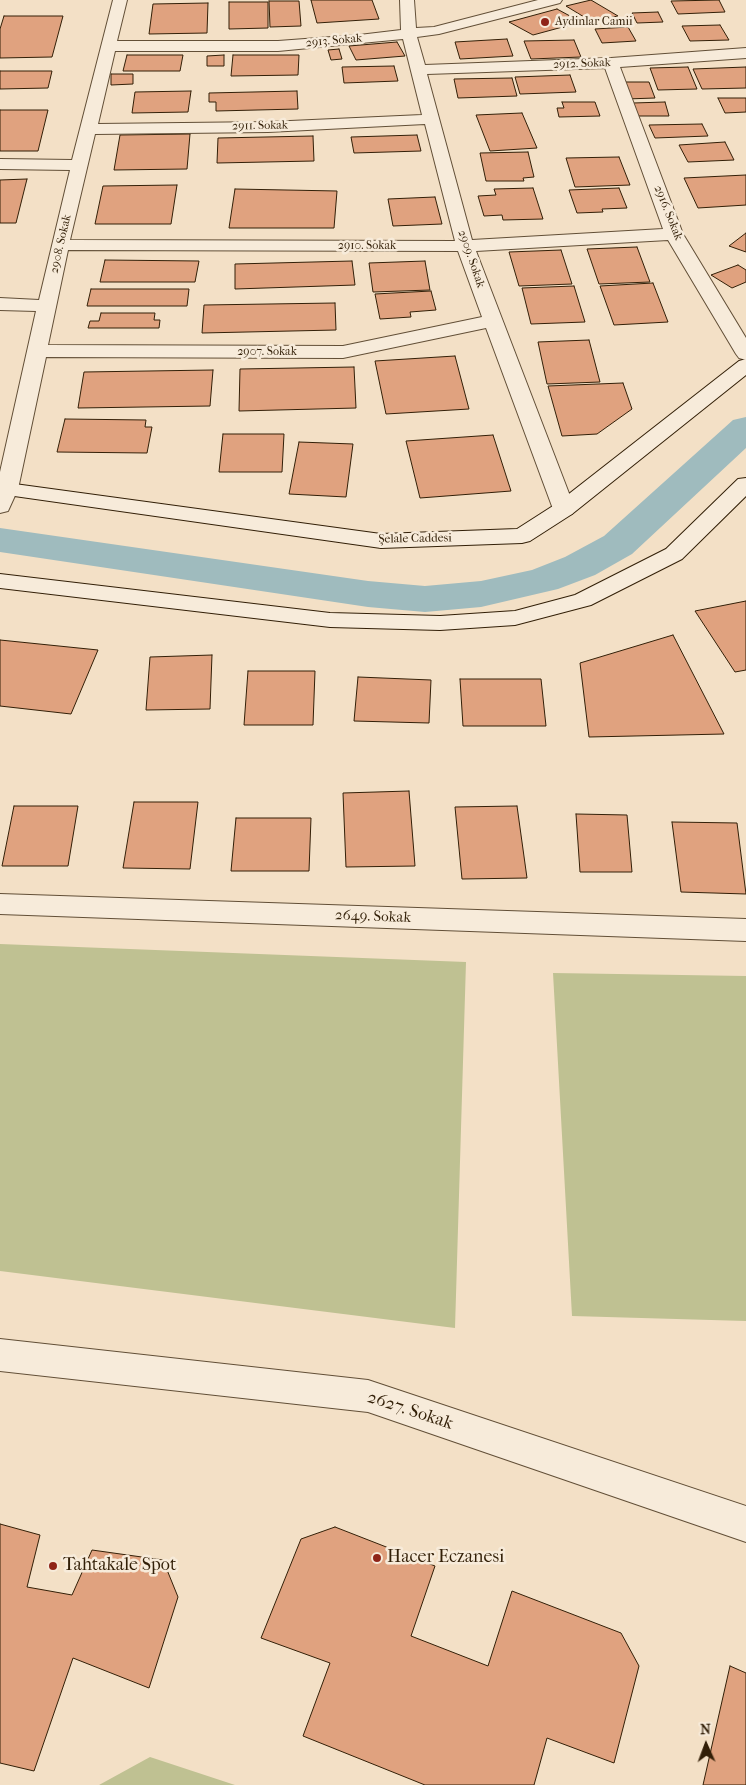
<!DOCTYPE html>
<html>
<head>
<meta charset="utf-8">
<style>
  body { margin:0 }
  #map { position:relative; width:746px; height:1785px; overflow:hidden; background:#f3e0c6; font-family:"IM FELL French Canon",serif }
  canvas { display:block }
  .north { position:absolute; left:681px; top:1720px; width:50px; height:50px; -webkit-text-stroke:4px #f7ebda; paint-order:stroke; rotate:358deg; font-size:14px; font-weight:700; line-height:20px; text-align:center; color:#321f07 }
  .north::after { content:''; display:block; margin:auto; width:18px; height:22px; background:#321f07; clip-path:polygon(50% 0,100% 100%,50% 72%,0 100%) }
</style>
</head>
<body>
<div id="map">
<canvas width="746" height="1785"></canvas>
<div class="north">N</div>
</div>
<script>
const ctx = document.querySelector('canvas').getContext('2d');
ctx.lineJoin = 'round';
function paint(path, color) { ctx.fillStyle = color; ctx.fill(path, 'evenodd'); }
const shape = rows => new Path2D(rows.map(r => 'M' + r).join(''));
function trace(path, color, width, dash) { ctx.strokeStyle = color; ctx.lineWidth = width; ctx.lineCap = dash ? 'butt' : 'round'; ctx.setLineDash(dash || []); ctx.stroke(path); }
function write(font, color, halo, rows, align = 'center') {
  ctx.font = font + ' "IM FELL French Canon",serif'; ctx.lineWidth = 5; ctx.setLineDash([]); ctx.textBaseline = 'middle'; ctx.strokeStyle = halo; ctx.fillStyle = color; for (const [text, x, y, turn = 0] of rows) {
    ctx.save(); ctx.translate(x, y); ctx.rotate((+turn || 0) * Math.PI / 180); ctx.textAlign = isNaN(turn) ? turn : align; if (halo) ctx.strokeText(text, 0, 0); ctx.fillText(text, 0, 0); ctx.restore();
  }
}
paint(shape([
  [0,944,466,962,455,1328,0,1271],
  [553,973,746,976,746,1321,572,1316],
  [150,1757,235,1785,99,1785]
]), '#bfc192');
paint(shape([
  [746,417,746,448,632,554,595,575,558,589,481,607,425,612,368,607,0,552,0,528,368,581,425,586,481,581,532,570,565,557,604,536,733,420,746,417]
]), '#9fbbbe');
const building = shape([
  [311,0,372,0,379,19,317,23,311,0],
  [591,0,618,16,598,20,595,19,589,20,566,6,591,0],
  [719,0,725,12,678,14,671,1,719,0],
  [269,1,299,1,301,26,270,27,269,1],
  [229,2,268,2,268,28,229,29,229,2],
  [208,3,207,33,149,34,153,4,208,3],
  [557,9,581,22,533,35,509,22,557,9],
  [658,12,663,22,637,23,632,13,658,12],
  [4,16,63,16,52,57,0,58,0,29,4,16],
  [720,25,729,40,690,41,682,26,720,25],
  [628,27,636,41,602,43,595,29,628,27],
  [507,39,513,56,460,59,455,42,507,39],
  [574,40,581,57,531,59,524,41,574,40],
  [397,42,405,56,356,60,349,46,397,42],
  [339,49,342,59,331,60,328,50,339,49],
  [127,55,183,55,180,71,123,71,127,55],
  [224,55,224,66,207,66,207,56,224,55],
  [233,55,299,55,298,75,231,76,233,55],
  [394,66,398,81,344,83,342,67,394,66],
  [688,67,697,89,658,90,650,68,688,67],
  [746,67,746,88,702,89,693,69,746,67],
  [0,71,52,71,48,88,0,89,0,71],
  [111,74,133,74,133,84,111,85,111,74],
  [570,75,576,92,520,94,515,77,570,75],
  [512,78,517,96,458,98,454,79,512,78],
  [621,82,649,82,655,98,626,99,621,82],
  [191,91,188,112,132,113,135,92,191,91],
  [297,91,298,109,216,111,216,102,209,102,209,93,297,91],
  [718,98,746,98,746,112,725,113,718,98],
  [562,102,595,102,600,116,559,117,557,108,564,108,562,102],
  [665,102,669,116,637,116,633,103,665,102],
  [0,110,48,110,38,151,0,151,0,110],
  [522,113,537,148,490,151,476,115,522,113],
  [702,124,708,136,655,138,649,125,702,124],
  [190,134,187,169,114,170,120,135,190,134],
  [417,135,421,151,354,153,351,137,417,135],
  [313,136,314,161,217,163,218,138,313,136],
  [725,142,734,160,688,162,679,145,725,142],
  [528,152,534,177,523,178,524,181,486,181,480,153,528,152],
  [619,157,630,185,575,187,566,158,619,157],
  [746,175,746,205,698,208,684,178,746,175],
  [27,179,16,223,0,223,0,180,27,179],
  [177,185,171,224,95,224,103,186,177,185],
  [533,188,543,219,503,220,502,215,484,216,478,196,496,195,494,189,533,188],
  [619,188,627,208,602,209,603,212,577,213,569,190,619,188],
  [235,189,337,191,334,228,229,228,235,189],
  [435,197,442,224,393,226,388,199,435,197],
  [746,233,746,252,729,246,746,233],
  [637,247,650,282,599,284,587,249,637,247],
  [561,250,572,284,519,286,509,252,561,250],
  [105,260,199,261,195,282,100,282,105,260],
  [352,261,355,285,235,289,235,264,352,261],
  [425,261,430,290,373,292,369,263,425,261],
  [738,265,746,270,746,282,732,288,711,275,738,265],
  [653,283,668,322,614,325,600,286,653,283],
  [574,286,585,322,531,324,522,288,574,286],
  [91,289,189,289,187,306,87,306,91,289],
  [431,291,436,310,410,312,411,317,380,319,375,294,431,291],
  [335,303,336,330,202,333,204,305,335,303],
  [101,313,155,313,154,320,160,320,159,328,88,328,90,321,99,321,101,313],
  [589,340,600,382,547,384,538,342,589,340],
  [455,356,469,409,386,414,375,361,455,356],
  [354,367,356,408,239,411,240,369,354,367],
  [213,370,210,406,78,408,84,372,213,370],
  [623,383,632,409,597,434,562,436,548,386,623,383],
  [65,419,146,420,145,427,152,427,147,453,57,452,65,419],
  [223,434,284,434,282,472,219,472,223,434],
  [493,435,511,491,420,498,406,441,493,435],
  [299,442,353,444,346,497,289,494,299,442],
  [746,601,746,670,735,672,695,611,746,601],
  [673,635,724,734,589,737,580,663,673,635],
  [0,640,98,650,71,714,0,706,0,640],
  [212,655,210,709,146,710,150,657,212,655],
  [248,671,315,671,313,725,244,725,248,671],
  [358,677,431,680,429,723,354,721,358,677],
  [460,679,541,679,546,726,463,726,460,679],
  [409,791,415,866,346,867,343,793,409,791],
  [134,802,198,802,190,869,123,868,134,802],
  [14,806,78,806,68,866,2,866,14,806],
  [517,806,527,878,462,879,455,807,517,806],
  [576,814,627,815,632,872,580,872,576,814],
  [236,818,311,818,309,871,231,871,236,818],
  [672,822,737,823,746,894,681,892,672,822],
  [0,1524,40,1535,27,1587,72,1595,92,1550,163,1560,178,1597,149,1688,73,1658,34,1771,0,1763,0,1524],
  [335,1527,435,1566,411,1636,488,1666,512,1591,621,1633,639,1666,614,1763,547,1738,534,1785,425,1785,303,1736,330,1663,261,1638,301,1539,335,1527],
  [730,1666,746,1673,746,1785,703,1785,730,1666]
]);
paint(building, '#e0a27f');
trace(building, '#321f07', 1);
const street = shape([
  [113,0,127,0,117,41,278,41,359,35,401,30,400,0,414,0,416,28,434,27,538,0,562,0,560,3,439,34,417,37,425,65,611,58,746,48,746,58,620,67,683,234,746,338,746,360,739,358,736,354,668,240,476,251,575,509,572,514,564,516,556,514,553,509,486,328,343,358,46,357,18,489,8,511,0,513,0,472,36,311,0,310,0,298,39,300,70,170,0,169,0,159,72,160,113,0],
  [403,39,422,115,268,122,98,124,115,51,278,51,403,39],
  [605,68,663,229,472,240,427,74,605,68],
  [425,124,455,241,70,240,95,134,268,132,425,124],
  [68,250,458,251,482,317,343,346,48,345,68,250],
  [0,894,746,919,746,941,0,914,0,894],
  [0,1339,368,1380,746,1506,746,1542,368,1412,0,1371,0,1339]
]);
const secondary = shape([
  [746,359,746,375,572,514,530,541,522,543,381,548,0,494,0,482,381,534,517,529,556,504,739,361,746,359],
  [746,478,746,496,682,559,591,605,515,625,440,630,330,627,0,588,0,574,330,613,440,616,515,611,575,595,666,549,738,479,746,478]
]);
trace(street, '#624f37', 2);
trace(secondary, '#321f07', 2);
paint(street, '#f7ebda');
paint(secondary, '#f7ebda');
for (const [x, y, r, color] of [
  [545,22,5,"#8f2418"],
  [377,1558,5,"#8f2418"],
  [53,1566,5,"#8f2418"]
]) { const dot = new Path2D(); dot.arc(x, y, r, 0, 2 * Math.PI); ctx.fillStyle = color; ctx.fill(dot); trace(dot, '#f7ebda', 2); }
write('12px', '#321f07', '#f7ebda', [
  ["Aydinlar Camii",555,22]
], 'left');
write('12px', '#321f07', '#f7ebda', [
  ["2913. Sokak",334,41,-5],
  ["2912. Sokak",582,64,-2],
  ["2911. Sokak",260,126,-1],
  ["2916. Sokak",668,213,68],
  ["2908. Sokak",61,244,-77],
  ["2910. Sokak",367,246],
  ["2909. Sokak",471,259,71],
  ["2907. Sokak",267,352],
  ["Şelale Caddesi",415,539,-1]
]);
write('15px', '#321f07', '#f7ebda', [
  ["2649. Sokak",373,917,2]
]);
write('18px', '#321f07', '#f7ebda', [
  ["2627. Sokak",410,1411,18]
]);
write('18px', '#321f07', '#f7ebda', [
  ["Hacer Eczanesi",387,1558],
  ["Tahtakale Spot",63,1566]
], 'left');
</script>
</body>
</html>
